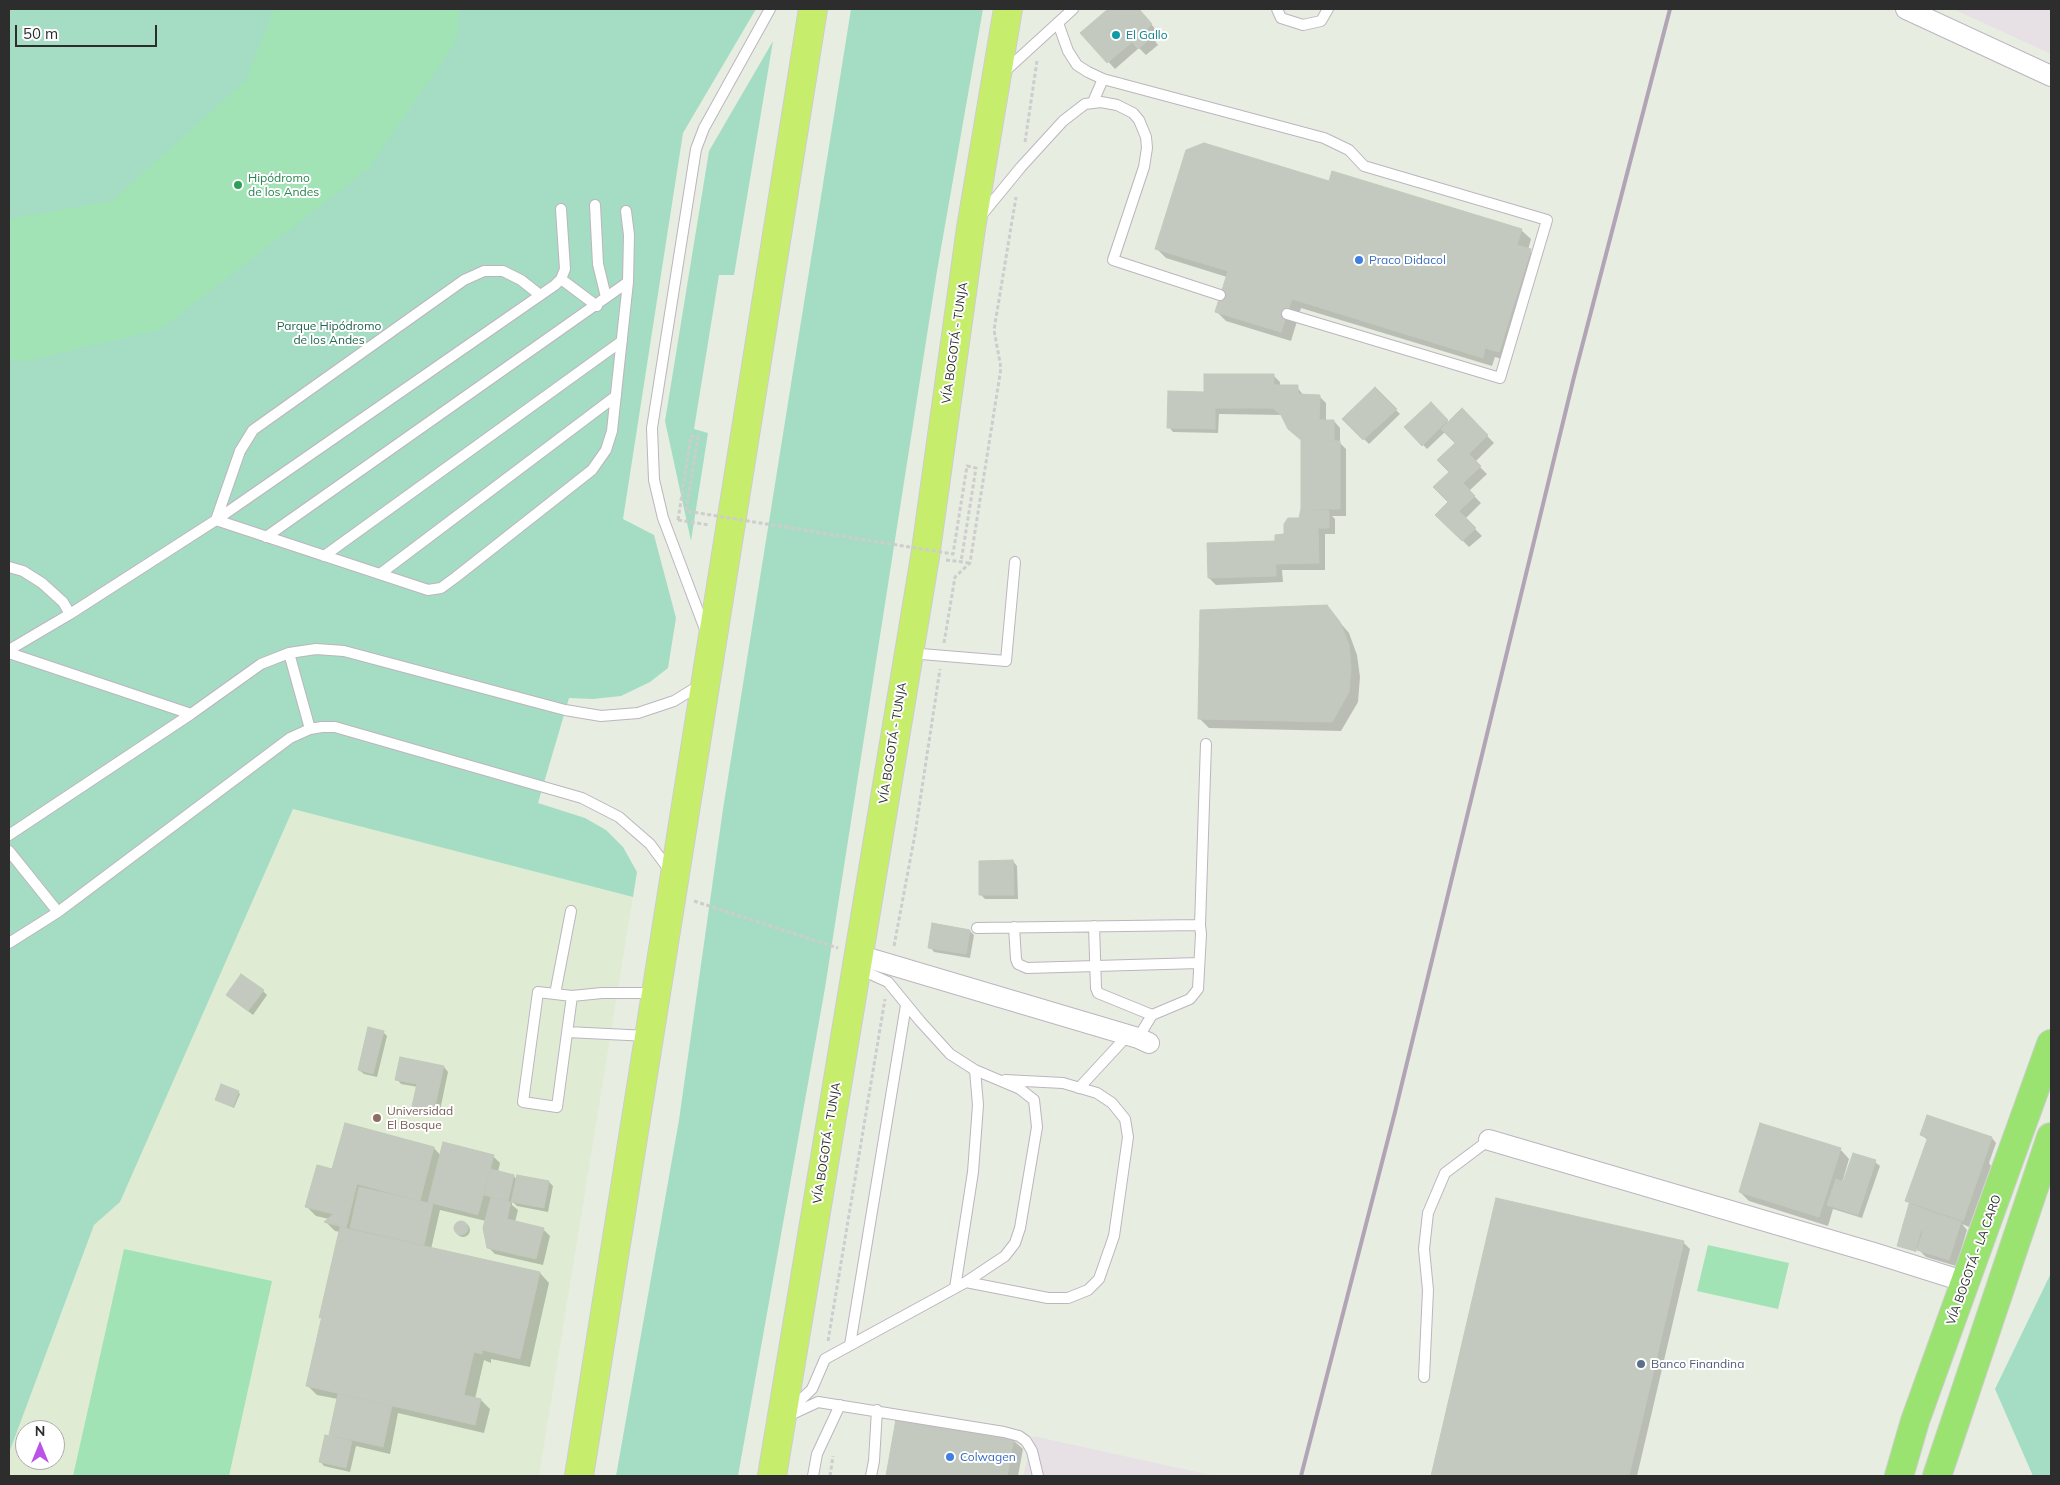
<!DOCTYPE html>
<html>
<head>
<meta charset="utf-8">
<style>
  body { margin:0 }
  #map { position:relative; width:2060px; height:1485px; overflow:hidden; background:#e8ede2; font-family:Mulish,sans-serif }
  canvas { display:block }
  .frame { position:absolute; inset:0; border:10px solid #2d2d2d; pointer-events:none }
  .north { position:absolute; left:15px; top:1420px; width:50px; height:50px; box-sizing:border-box; background:#fff; border:1px solid #ababab; border-radius:50%; rotate:0deg; font-size:14px; font-weight:700; line-height:20px; text-align:center; color:#2d2d2d }
  .north::after { content:''; display:block; margin:auto; width:18px; height:22px; background:#ba54e8; clip-path:polygon(50% 0,100% 100%,50% 72%,0 100%) }
  .scale { position:absolute; left:15px; top:25px; width:142px; height:22px; box-sizing:border-box; border:2px solid #2d2d2d; border-top:0; padding-left:6px; font-size:15px; line-height:18px; white-space:nowrap; color:#2d2d2d; -webkit-text-stroke:4px #fff; paint-order:stroke }
</style>
</head>
<body>
<div id="map">
<canvas width="2060" height="1485"></canvas>
<div class="frame"></div>
<div class="north">N</div>
<div class="scale">50 m</div>
</div>
<script>
const ctx = document.querySelector('canvas').getContext('2d');
ctx.lineJoin = 'round';
function paint(path, color) { ctx.fillStyle = color; ctx.fill(path, 'evenodd'); }
const shape = rows => new Path2D(rows.map(r => 'M' + r).join(''));
function trace(path, color, width, dash) { ctx.strokeStyle = color; ctx.lineWidth = width; ctx.lineCap = dash ? 'butt' : 'round'; ctx.setLineDash(dash || []); ctx.stroke(path); }
function write(font, color, halo, rows, align = 'center') {
  ctx.font = font + ' Mulish,sans-serif'; ctx.lineWidth = 4; ctx.setLineDash([]); ctx.textBaseline = 'middle'; ctx.strokeStyle = halo; ctx.fillStyle = color; for (const [text, x, y, turn = 0] of rows) {
    ctx.save(); ctx.translate(x, y); ctx.rotate((+turn || 0) * Math.PI / 180); ctx.textAlign = isNaN(turn) ? turn : align; if (halo) ctx.strokeText(text, 0, 0); ctx.fillText(text, 0, 0); ctx.restore();
  }
}
paint(shape([
  [1953,9,2051,9,2051,54],
  [1033,1436,1215,1476,1023,1476]
]), '#e7e1e6');
paint(shape([
  [293,809,633,897,539,1476,9,1476,9,1453,94,1225,120,1202],
  [25,1430,55,1430,55,1460,25,1460]
]), '#dfecd3');
paint(shape([
  [9,9,756,9,683,133,623,519,654,535,676,618,668,668,650,682,621,696,593,699,569,698,538,803,585,818,606,830,623,847,637,872,633,897,293,809,120,1202,94,1225,9,1453],
  [851,9,983,9,937,271,825,988,738,1476,616,1476,679,1120,723,809],
  [773,41,734,275,719,275,694,429,708,433,691,541,665,421,709,151],
  [2051,1273,2051,1476,2033,1476,1995,1389]
]), '#a4ddc3');
paint(shape([
  [274,9,460,9,456,41,368,169,161,329,27,361,9,360,9,219,112,201,246,80],
  [1708,1245,1789,1263,1778,1309,1697,1291],
  [124,1249,272,1281,229,1476,73,1476]
]), '#a1e3b5');
paint(shape([
  [1110,9,1138,9,1158,32,1152,37,1158,45,1146,55,1139,48,1115,69,1082,33],
  [1330,183,1521,230,1531,239,1528,250,1539,260,1508,361,1495,357,1492,366,1301,308,1291,341,1226,321,1217,312,1227,277,1166,258,1157,249],
  [1273,375,1280,382,1280,387,1297,387,1304,396,1319,396,1326,403,1326,421,1334,421,1340,428,1340,443,1346,449,1346,516,1332,516,1335,519,1335,534,1325,534,1325,570,1282,570,1283,582,1216,585,1209,578,1277,543,1300,520,1302,509,1302,441,1281,415,1219,414,1218,433,1173,432,1169,427,1205,393],
  [1375,389,1400,414,1369,444,1344,419],
  [1431,403,1449,423,1462,410,1494,443,1475,462,1487,474,1469,491,1481,503,1465,519,1482,536,1469,547,1437,515,1450,502,1450,472,1456,443,1445,432,1427,449,1406,427],
  [1326,606,1349,633,1357,655,1360,677,1358,702,1341,731,1209,728,1200,719],
  [1013,861,1017,866,1018,899,985,899,981,895],
  [970,931,974,935,970,958,934,952,930,947],
  [263,991,267,995,253,1015,227,995],
  [383,1032,387,1036,377,1077,364,1074,359,1070],
  [444,1067,448,1072,439,1115,418,1110,414,1106,418,1087,401,1084,397,1079],
  [238,1092,240,1094,234,1108,216,1099],
  [345,1125,434,1148,441,1156,493,1156,500,1163,498,1172,514,1176,517,1180,549,1182,553,1186,548,1212,517,1206,512,1201,512,1205,518,1210,515,1222,543,1229,550,1236,543,1265,495,1254,488,1247,486,1221,440,1210,431,1249,540,1273,549,1283,530,1367,491,1359,491,1363,484,1360,475,1399,481,1400,490,1409,484,1433,398,1413,390,1454,356,1446,350,1472,324,1466,320,1461,335,1438,331,1434,338,1399,317,1395,307,1385,323,1320,320,1317,340,1232,335,1231,326,1222,329,1219,316,1216,307,1207,333,1170],
  [1921,1135,1992,1138,1996,1143,1989,1163,1991,1166,1969,1227,1962,1224,1967,1230,1956,1266,1926,1257,1917,1248,1916,1252,1898,1245,1910,1204,1907,1200,1928,1140],
  [1840,1149,1849,1159,1842,1183,1844,1183,1875,1162,1880,1166,1862,1218,1833,1209,1828,1226,1749,1201,1740,1192],
  [1497,1199,1683,1242,1690,1249,1637,1476,1432,1476],
  '456 1230a7 7 0 1 1 14 0a7 7 0 1 1-14 0Z',
  [897,1420,1013,1440,1023,1449,1018,1476,888,1476]
]), '#0003');
const building = shape([
  [1108,9,1139,9,1152,24,1146,30,1152,37,1138,49,1132,42,1107,63,1080,33,1108,9],
  [1204,143,1329,181,1332,171,1522,229,1517,245,1531,249,1499,352,1485,348,1483,358,1292,299,1281,332,1215,312,1228,271,1155,249,1186,150,1204,143],
  [1204,374,1274,374,1273,408,1204,408,1204,374],
  [1274,385,1298,385,1298,394,1320,395,1319,420,1334,420,1334,441,1301,440,1288,429,1281,415,1273,408,1274,385],
  [1375,387,1397,409,1363,440,1342,419,1375,387],
  [1168,391,1204,392,1204,408,1215,408,1215,429,1167,428,1168,391],
  [1431,402,1448,420,1422,446,1404,427,1431,402],
  [1462,408,1488,435,1469,454,1481,466,1463,483,1475,496,1459,511,1476,528,1462,541,1435,515,1448,502,1433,487,1449,472,1437,460,1455,443,1441,429,1462,408],
  [1301,440,1340,441,1340,509,1301,509,1301,440],
  [1301,509,1329,511,1329,528,1318,528,1319,563,1275,564,1275,535,1284,534,1284,524,1288,518,1299,518,1301,509],
  [1275,541,1276,576,1208,578,1207,543,1275,541],
  [1327,605,1340,622,1349,645,1351,667,1349,692,1332,722,1198,719,1200,610,1327,605],
  [1013,860,1014,895,979,895,979,861,1013,860],
  [932,923,970,930,966,954,928,948,932,923],
  [241,974,264,990,248,1011,226,995,241,974],
  [368,1027,384,1031,373,1074,358,1070,368,1027],
  [400,1057,444,1066,434,1111,412,1106,417,1084,395,1080,400,1057],
  [221,1084,239,1091,233,1107,215,1100,221,1084],
  [1927,1115,1992,1137,1985,1158,1920,1135,1927,1115],
  [345,1123,434,1147,420,1201,357,1184,346,1228,324,1222,333,1214,305,1207,317,1165,332,1169,345,1123],
  [1760,1123,1841,1148,1819,1217,1739,1192,1760,1123],
  [1928,1137,1985,1158,1963,1221,1905,1201,1928,1137],
  [443,1142,494,1155,478,1215,428,1202,443,1142],
  [1853,1153,1876,1160,1858,1215,1827,1205,1836,1179,1843,1182,1853,1153],
  [491,1169,514,1175,508,1201,484,1195,491,1169],
  [517,1175,549,1181,544,1208,511,1202,517,1175],
  [359,1187,433,1204,424,1245,350,1228,359,1187],
  [491,1197,511,1202,507,1219,544,1228,536,1259,487,1248,483,1228,491,1197],
  [1496,1198,1684,1241,1629,1476,1431,1476,1496,1198],
  [1909,1204,1961,1222,1949,1260,1917,1250,1923,1231,1903,1225,1909,1204],
  '454 1228a7 7 0 1 1 14 0a7 7 0 1 1-14 0Z',
  [1903,1225,1921,1230,1915,1251,1897,1246,1903,1225],
  [340,1227,540,1272,520,1359,482,1350,482,1354,322,1316,319,1318,340,1227],
  [322,1316,474,1352,464,1395,481,1399,475,1425,306,1386,322,1316],
  [338,1394,392,1406,383,1447,329,1435,338,1394],
  [896,1419,1014,1438,1007,1476,886,1476,896,1419],
  [325,1435,352,1441,346,1468,319,1462,325,1435]
]);
paint(building, '#c4c9c0');
trace(building, '#c2c9bb', 1);
const lane = shape([
  [1277,9,1281,18,1303,25,1321,21,1328,9],
  [1058,23,1068,51,1077,65,1088,72,1103,79,1324,138,1349,150,1364,166,1547,220,1500,378,1287,314],
  [1004,72,1073,9],
  [1093,102,1103,79],
  [595,205,598,264,606,297],
  [980,217,1021,167,1063,121,1085,104,1101,102,1117,105,1133,113,1139,120,1146,137,1147,148,1144,167,1113,260,1220,295],
  [561,279,597,306],
  [540,295,521,280,503,271,484,271,464,280,253,430,240,451,216,520,428,590,441,588,456,577,592,470,606,450,612,431,628,282,629,235,626,211],
  [266,537,628,282],
  [324,556,622,341],
  [9,567,23,571,42,583,63,602,70,614],
  [380,574,616,396],
  [706,632,663,518,654,480,652,428,696,149,704,128,770,9],
  [9,650,70,614,216,520,555,285,561,279,565,269,561,209],
  [9,653,191,714],
  [289,653,310,729],
  [909,653,1006,661,1015,562],
  [9,835,191,714,261,664,289,653,316,649,344,651,565,710,601,716,638,713,674,701,700,685],
  [9,851,58,912],
  [1200,925,1206,744],
  [1094,926,1096,988,1098,993,1152,1015],
  [1014,927,1016,959,1018,964,1027,968,1199,963],
  [977,928,1200,925,1201,934,1198,989,1190,999,1152,1015,1138,1038],
  [9,943,58,912,290,738,310,729,322,727,335,727,582,798,619,817,650,844,670,871],
  [538,992,572,996,557,1107,523,1102,538,992],
  [555,994,571,911],
  [572,996,602,993,655,993],
  [567,1032,648,1036],
  [1079,1088,1128,1035],
  [966,1282,1048,1298,1068,1298,1088,1290,1099,1279,1114,1236,1128,1137,1125,1119,1112,1103,1097,1093,1063,1083,1005,1080],
  [955,1288,973,1172,978,1105,975,1070],
  [850,1345,906,1005],
  [1424,1377,1428,1290,1424,1249,1428,1213,1445,1173,1489,1140],
  [788,1412,812,1389,825,1359,966,1282,1005,1256,1015,1243,1020,1228,1037,1127,1034,1100,1020,1089,975,1070,950,1054,920,1021,888,982,857,968],
  [790,1415,818,1402,1004,1432,1019,1436,1026,1441,1032,1451,1038,1476],
  [813,1476,817,1454,840,1405],
  [871,1476,874,1461,877,1410]
]);
const street = shape([
  [1906,9,2051,76],
  [858,955,1138,1038,1149,1043],
  [1489,1140,1874,1253,1966,1282]
]);
const primary = shape([
  [1899,1476,1915,1421,2051,1044],
  [1937,1476,2051,1137]
]);
const highway = shape([
  [579,1476,813,9],
  [772,1476,925,557,971,228,1008,9]
]);
trace(lane, '#bcb5bf', 12);
trace(street, '#bcb5bf', 22);
trace(primary, '#cdcdcd', 30);
trace(highway, '#cdcdcd', 30);
trace(shape([
  [1025,142,1037,61],
  [678,520,709,525],
  [946,560,970,563],
  [944,643,955,577,970,563,1001,368,994,330,1016,197],
  [694,901,838,948],
  [894,946,915,834,940,669],
  [828,1341,885,999],
  [830,1476,833,1456]
]), '#cdcdcd', 3, [4, 2.5]);
trace(lane, '#fff', 10);
trace(street, '#fff', 20);
trace(primary, '#9ae371', 28);
trace(highway, '#c6ee6c', 28);
trace(shape([
  [1301,1476,1395,1112,1574,377,1670,9]
]), '#b1a4b5', 4);
trace(shape([
  [678,520,691,436,698,437,686,511,953,554,967,466,976,468,961,562]
]), '#cdcdcd', 3, [4, 2.5]);
for (const [x, y, r, color] of [
  [1116,35,5,"#0f9aa8"],
  [238,185,5,"#2e9e5b"],
  [1359,260,5,"#3f7fe0"],
  [377,1118,5,"#8d6e63"],
  [1641,1364,5,"#5c6f8a"],
  [950,1457,5,"#3f7fe0"]
]) { const dot = new Path2D(); dot.arc(x, y, r, 0, 2 * Math.PI); ctx.fillStyle = color; ctx.fill(dot); trace(dot, '#fff', 2); }
write('12px', '#0d838f', '#fff', [
  ["El Gallo",1126,35]
], 'left');
write('12px', '#27864d', '#fff', [
  ["Hipódromo",248,178],
  ["de los Andes",248,192]
], 'left');
write('12px', '#366cbe', '#fff', [
  ["Praco Didacol",1369,260],
  ["Colwagen",960,1457]
], 'left');
write('12px', '#23654f', '#fff', [
  ["Parque Hipódromo",329,326],
  ["de los Andes",329,340]
]);
write('12px', '#2d2d2d', '#fff', [
  ["VÍA BOGOTÁ - TUNJA",955,343,-82],
  ["VÍA BOGOTÁ - TUNJA",893,743,-81],
  ["VÍA BOGOTÁ - TUNJA",827,1143,-81],
  ["VÍA BOGOTÁ - LA CARO",1974,1260,-70]
]);
write('12px', '#785e54', '#fff', [
  ["Universidad",387,1111],
  ["El Bosque",387,1125]
], 'left');
write('12px', '#4e5e75', '#fff', [
  ["Banco Finandina",1651,1364]
], 'left');
</script>
</body>
</html>
